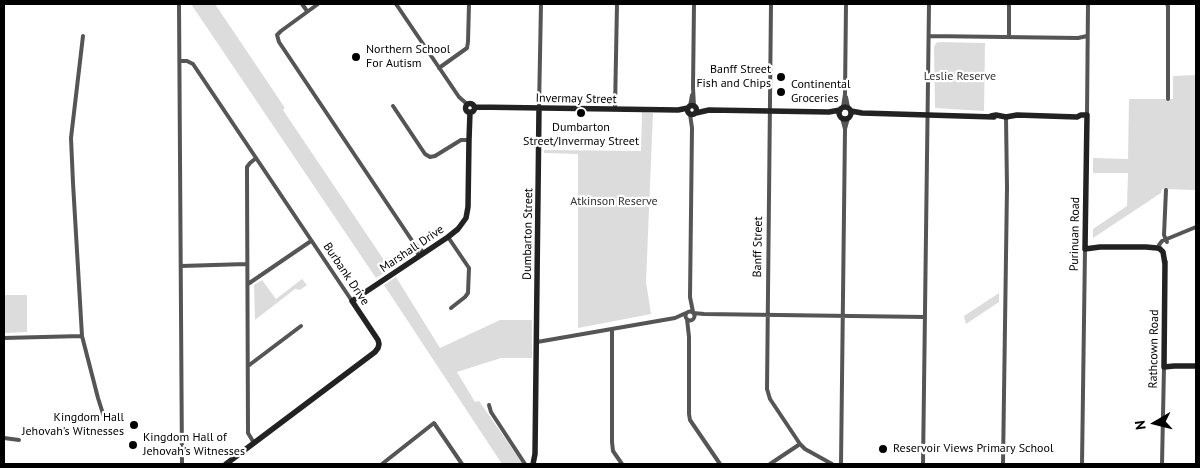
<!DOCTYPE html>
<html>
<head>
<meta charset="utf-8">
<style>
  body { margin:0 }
  #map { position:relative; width:1200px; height:468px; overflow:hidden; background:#fff; font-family:"PT Sans",sans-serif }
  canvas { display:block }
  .frame { position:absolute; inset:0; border:5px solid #000; pointer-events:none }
  .north { position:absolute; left:1130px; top:398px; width:50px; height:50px; -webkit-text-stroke:4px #fff; paint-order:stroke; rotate:262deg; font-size:14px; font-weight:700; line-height:20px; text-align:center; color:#000 }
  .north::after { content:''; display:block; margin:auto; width:18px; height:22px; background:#000; clip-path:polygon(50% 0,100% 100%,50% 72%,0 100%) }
</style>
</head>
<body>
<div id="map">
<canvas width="1200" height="468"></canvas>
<div class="frame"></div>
<div class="north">N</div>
</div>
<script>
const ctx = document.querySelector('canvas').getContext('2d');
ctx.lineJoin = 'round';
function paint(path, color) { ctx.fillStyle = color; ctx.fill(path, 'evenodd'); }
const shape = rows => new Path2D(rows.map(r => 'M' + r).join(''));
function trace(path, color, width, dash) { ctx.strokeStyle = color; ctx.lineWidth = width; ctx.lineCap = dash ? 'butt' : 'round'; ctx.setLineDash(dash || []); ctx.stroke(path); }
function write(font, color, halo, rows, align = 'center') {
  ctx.font = font + ' "PT Sans",sans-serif'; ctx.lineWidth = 4.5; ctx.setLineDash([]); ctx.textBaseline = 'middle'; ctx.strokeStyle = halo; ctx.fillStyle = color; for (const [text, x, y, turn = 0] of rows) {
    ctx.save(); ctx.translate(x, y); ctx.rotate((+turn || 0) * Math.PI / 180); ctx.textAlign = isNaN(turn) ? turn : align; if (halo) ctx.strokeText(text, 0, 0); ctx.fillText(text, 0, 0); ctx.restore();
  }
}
paint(shape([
  [191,4,215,4,285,108,283,110,390,269,376,278],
  [939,42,985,43,984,111,935,108,934,47,936,43],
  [1196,75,1196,190,1162,189,1161,193,1093,238,1093,229,1127,206,1128,173,1093,173,1093,158,1128,159,1129,99,1173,99,1173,76],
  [642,112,653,113,646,282,651,314,578,328,578,154,544,153,544,150,641,151],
  [396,277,440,348,500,320,532,320,532,358,501,358,457,372,475,402,479,401,523,464,502,464,384,285],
  [302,279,307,285,300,290,295,289,255,320,254,285,262,280,276,299],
  [999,293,999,302,966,324,964,316],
  [4,295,27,295,27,332,4,333]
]), '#dcdcdc');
trace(shape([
  [179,4,182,464],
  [302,4,307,11],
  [318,4,281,31,277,35,279,42,413,242,419,256],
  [396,4,459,97,467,104],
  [694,4,693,88,694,106],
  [771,4,767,389,770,399,800,444,805,449,832,464],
  [1167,4,1168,6,1168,99],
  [83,36,71,138,73,183,82,336,98,398,104,417],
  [929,36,1078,38,1087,36],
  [1009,36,1009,4],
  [180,61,187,61,193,64,352,301],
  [439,68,467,48,468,42,469,4],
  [846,97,848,107],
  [393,106,425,154,430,157,435,156,461,140,469,140],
  [690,106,692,95],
  [843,107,845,94,846,4],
  [539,108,541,4],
  [615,109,617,4],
  [690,114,692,128,690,297,693,312],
  [1087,115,1088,4],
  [842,118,845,129],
  [1166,190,1164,235,1167,242],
  [448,237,469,268,468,293,465,297,451,308],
  [415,244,424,253],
  [1160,249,1159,245,1162,241,1196,227],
  [181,266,247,264],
  [248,284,311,241],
  '685.5 316a4.5 4.5 0 1 1 9 0a4.5 4.5 0 1 1-9 0Z',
  [693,313,704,314,925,317],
  [687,319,689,337,689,414,690,420,720,464],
  [612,329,612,442,613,451,622,464],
  [4,338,82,336],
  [537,342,675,318,686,313],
  [248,366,301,326],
  [489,405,491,412,525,464],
  [4,438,19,440],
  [254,443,248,433,247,173,247,167,250,163,255,159],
  [382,464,434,423,462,464],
  [770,464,800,444],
  [841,464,845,129,848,118],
  [923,464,929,4],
  [1003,464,1007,187,1006,117],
  [1082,464,1085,249],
  [1162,464,1164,367]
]), '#555', 4);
trace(shape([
  '465.5 108a4.5 4.5 0 1 1 9 0a4.5 4.5 0 1 1-9 0Z',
  '687.5 110a4.5 4.5 0 1 1 9 0a4.5 4.5 0 1 1-9 0Z',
  [475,107,678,110,688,108],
  '839 113a6 6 0 1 1 12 0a6 6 0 1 1-12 0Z',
  [851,111,862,113,994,117],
  [696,113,709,110,829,112,840,110],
  [991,116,996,115,1006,117,1017,115,1077,117,1081,115,1087,115,1085,249,1100,247,1146,247,1157,248,1160,249,1163,252,1165,264],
  [1165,262,1164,367,1174,366,1196,366],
  [226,464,375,352,378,348,379,344,378,340,352,301,448,237,458,229,466,218,468,207,469,140,470,112],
  [533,464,535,454,539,108]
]), '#222', 5.5);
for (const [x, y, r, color] of [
  [356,57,5,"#000"],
  [781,77,5,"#000"],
  [781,92,5,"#000"],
  [581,113,5,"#000"],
  [134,425,5,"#000"],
  [133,445,5,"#000"],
  [883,449,5,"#000"]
]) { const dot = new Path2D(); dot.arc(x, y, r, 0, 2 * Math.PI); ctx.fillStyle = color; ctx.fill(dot); trace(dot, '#fff', 2); }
write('12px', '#000', '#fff', [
  ["Northern School",366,50],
  ["For Autism",366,64],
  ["Banff Street",771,70,"right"],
  ["Fish and Chips",771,84,"right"],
  ["Continental",791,85],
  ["Groceries",791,99],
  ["Dumbarton",581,128,"center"],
  ["Street/Invermay Street",581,142,"center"],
  ["Kingdom Hall",124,418,"right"],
  ["Jehovah's Witnesses",124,432,"right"],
  ["Kingdom Hall of",143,438],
  ["Jehovah's Witnesses",143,452],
  ["Reservoir Views Primary School",893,449]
], 'left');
write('12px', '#333', '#fff', [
  ["Leslie Reserve",960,77],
  ["Atkinson Reserve",614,202]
]);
write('12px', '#000', '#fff', [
  ["Invermay Street",576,99,1],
  ["Dumbarton Street",528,234,-89],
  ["Purinuan Road",1075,234,-89],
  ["Banff Street",758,247,-89],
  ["Marshall Drive",412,249,-34],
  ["Burbank Drive",346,274,56],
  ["Rathcown Road",1154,349,-89]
]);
</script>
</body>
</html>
